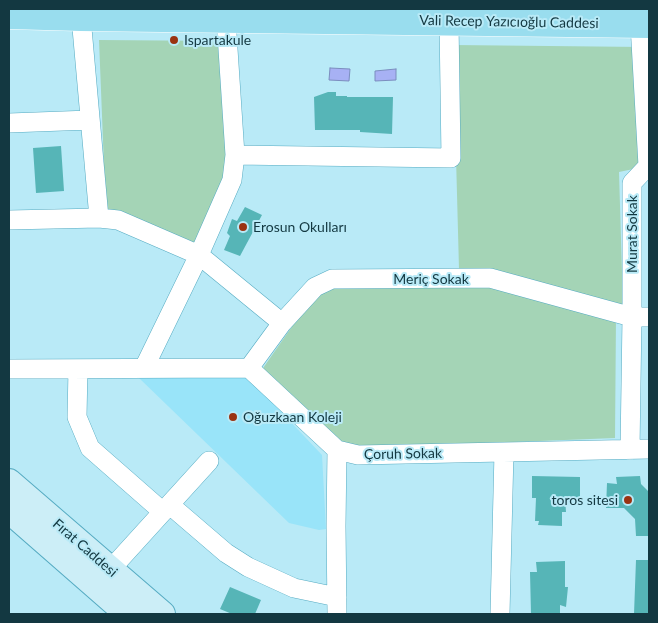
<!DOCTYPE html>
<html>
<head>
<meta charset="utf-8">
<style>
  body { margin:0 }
  #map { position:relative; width:658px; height:623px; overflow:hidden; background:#b9eaf7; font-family:Lato,sans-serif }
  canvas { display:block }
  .frame { position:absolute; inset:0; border:10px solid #133841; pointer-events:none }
</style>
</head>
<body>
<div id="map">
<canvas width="658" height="623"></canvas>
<div class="frame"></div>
</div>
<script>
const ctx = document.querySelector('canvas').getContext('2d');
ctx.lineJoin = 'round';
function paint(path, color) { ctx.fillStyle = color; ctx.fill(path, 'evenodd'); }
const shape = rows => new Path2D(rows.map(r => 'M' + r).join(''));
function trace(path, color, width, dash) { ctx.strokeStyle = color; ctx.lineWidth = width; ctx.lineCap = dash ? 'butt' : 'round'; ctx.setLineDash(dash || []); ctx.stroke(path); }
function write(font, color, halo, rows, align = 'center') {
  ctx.font = font + ' Lato,sans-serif'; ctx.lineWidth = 4; ctx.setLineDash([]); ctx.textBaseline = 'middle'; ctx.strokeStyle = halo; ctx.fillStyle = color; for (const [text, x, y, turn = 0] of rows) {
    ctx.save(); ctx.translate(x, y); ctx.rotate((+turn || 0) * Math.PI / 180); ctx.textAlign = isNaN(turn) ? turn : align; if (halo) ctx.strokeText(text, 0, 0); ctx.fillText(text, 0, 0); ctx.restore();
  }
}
paint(shape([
  [236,374,250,379,322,455,326,529,319,530,289,523,139,378]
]), '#99e4f9');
paint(shape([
  [99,40,225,41,229,179,196,248,106,216],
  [453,45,644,47,648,166,619,172,623,306,459,269],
  [493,285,616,317,615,438,363,448,337,441,261,371,314,295,334,288]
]), '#a4d4b6');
const water = shape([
  [330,68,350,69,349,81,329,80,330,68],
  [396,69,396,80,375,81,375,71,396,69]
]);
paint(water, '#a7b1f4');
trace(water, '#7b8dbe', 1);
paint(shape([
  [328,92,336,92,336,96,347,96,347,97,393,97,392,134,360,132,360,130,315,130,314,97],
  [61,146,64,191,36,193,33,148],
  [245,207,262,215,240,256,224,250,230,236,227,233,232,219,237,221],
  [532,476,580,477,580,499,565,498,566,512,562,512,562,526,538,525,539,521,535,521,536,498,532,498],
  [640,476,641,484,649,492,649,536,636,536,635,519,624,508,606,508,607,483,617,484,616,477],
  [636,560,649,560,649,614,634,614],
  [565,561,565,587,568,587,566,607,560,605,560,614,531,614,530,572,537,572,536,562],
  [230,587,261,600,255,614,232,614,220,609]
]), '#56b5b7');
const street = shape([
  [81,17,99,218],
  [9,123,90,120],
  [235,155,451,158,449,22],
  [9,220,99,218,118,220,199,255,282,323],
  [144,368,199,255,232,180,235,155,226,19],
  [249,368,282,323,315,287,332,279,490,278,632,317,649,317],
  [9,369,249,368,337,450,358,455,649,449],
  [78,369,77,417,90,448,163,512],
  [337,450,336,526,337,614],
  [630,450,632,317,632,183,648,166,640,24],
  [170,505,226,553,248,567,294,588,337,597],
  [110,570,209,461],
  [500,614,504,452]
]);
const secondary = shape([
  [9,482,162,614],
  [9,510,128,614]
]);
const primary = shape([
  [9,15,81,17,649,24]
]);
trace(street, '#55abc2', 20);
trace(secondary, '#55abc2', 28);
trace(primary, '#fff', 29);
trace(street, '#fff', 19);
trace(secondary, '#cceef7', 26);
trace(primary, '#9de', 28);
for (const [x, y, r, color] of [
  [174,40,5,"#9a3311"],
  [243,227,5,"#9a3311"],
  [233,417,5,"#9a3311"],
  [628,500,5,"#9a3311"]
]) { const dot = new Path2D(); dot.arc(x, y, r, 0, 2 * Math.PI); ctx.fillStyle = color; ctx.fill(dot); trace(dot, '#b9eaf7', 2); }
write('14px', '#133841', '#b9eaf7', [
  ["Vali Recep Yazıcıoğlu Caddesi",509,22,1],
  ["Murat Sokak",632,234,-90],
  ["Meriç Sokak",431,279],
  ["Çoruh Sokak",403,454,-1],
  ["Fırat Caddesi",85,548,41]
]);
write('14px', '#133841', '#b9eaf7', [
  ["Ispartakule",184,40],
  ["Erosun Okulları",253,227],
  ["Oğuzkaan Koleji",243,417],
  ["toros sitesi",618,500,"right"]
], 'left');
</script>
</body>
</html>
